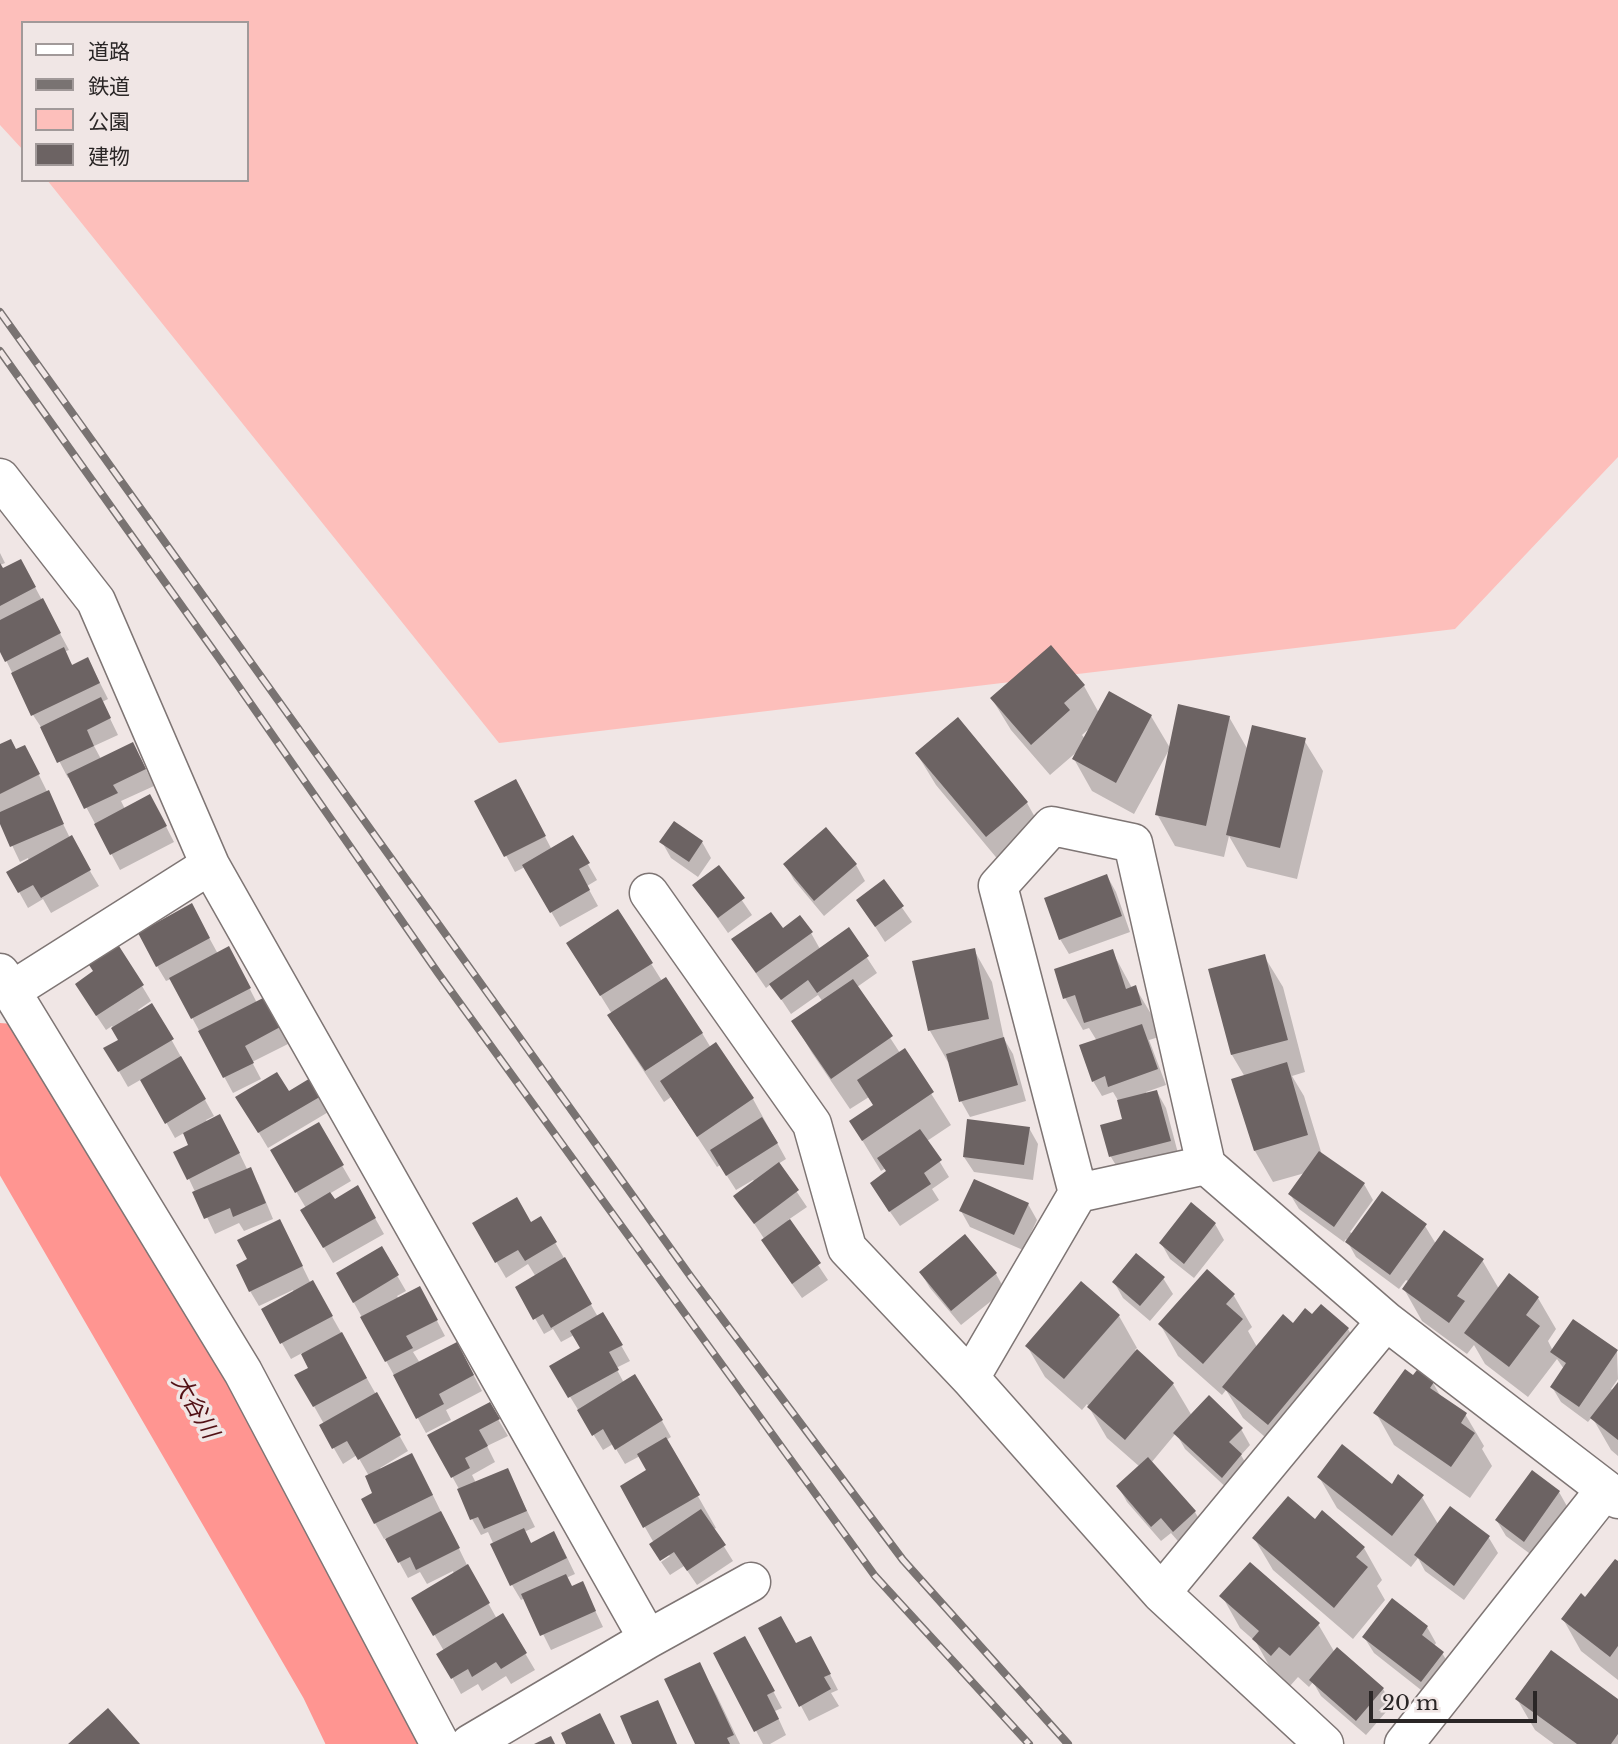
<!DOCTYPE html>
<html>
<head>
<meta charset="utf-8">
<style>
  body { margin:0 }
  #map { position:relative; width:1618px; height:1744px; overflow:hidden; background:#f0e6e5; font-family:"Libre Baskerville","Noto Sans JP",serif }
  canvas { display:block }
  .legend { position:absolute; left:21px; top:21px; width:228px; height:161px; box-sizing:border-box; background:#f0e6e5; border:2px solid #a19999; margin:0; padding:9px 12px; list-style:none; font-size:21px; color:#2a2626 }
  .legend li { display:flex; align-items:center; gap:14px; height:35px }
  .legend b { width:35px; border:2px solid #a19999 }
  .scale { position:absolute; left:1369px; top:1691px; width:168px; height:32px; box-sizing:border-box; border:4px solid #2a2626; border-top:0; padding-left:9px; font-size:21px; line-height:24px; white-space:nowrap; color:#2a2626; -webkit-text-stroke:5px #f0e6e5; paint-order:stroke }
</style>
</head>
<body>
<div id="map">
<canvas width="1618" height="1744"></canvas>
<ul class="legend">
<li><b style="height:9px;background:#fff"></b>道路</li>
<li><b style="height:9px;background:#797372"></b>鉄道</li>
<li><b style="height:19px;background:#fdbfbb"></b>公園</li>
<li><b style="height:19px;background:#6c6363"></b>建物</li>
</ul>
<div class="scale">20 m</div>
</div>
<script>
const ctx = document.querySelector('canvas').getContext('2d');
ctx.lineJoin = 'round';
function paint(path, color) { ctx.fillStyle = color; ctx.fill(path, 'evenodd'); }
const shape = rows => new Path2D(rows.map(r => 'M' + r).join(''));
function trace(path, color, width, dash) { ctx.strokeStyle = color; ctx.lineWidth = width; ctx.lineCap = dash ? 'butt' : 'round'; ctx.setLineDash(dash || []); ctx.stroke(path); }
function write(font, color, halo, rows, align = 'center') {
  ctx.font = font + ' "Libre Baskerville","Noto Sans JP",serif'; ctx.lineWidth = 7; ctx.setLineDash([]); ctx.textBaseline = 'middle'; ctx.strokeStyle = halo; ctx.fillStyle = color; for (const [text, x, y, turn = 0] of rows) {
    ctx.save(); ctx.translate(x, y); ctx.rotate((+turn || 0) * Math.PI / 180); ctx.textAlign = isNaN(turn) ? turn : align; if (halo) ctx.strokeText(text, 0, 0); ctx.fillText(text, 0, 0); ctx.restore();
  }
}
paint(shape([
  [0,0,1618,0,1618,457,1455,629,499,743,47,180,247,180,247,23,23,23,23,150,0,125]
]), '#fdbfbb');
paint(shape([
  [0,553,5,563,0,565],
  [0,566,2,571,29,576,69,650,64,652,73,666,96,675,108,699,102,702,118,735,94,746,101,759,141,759,154,786,121,801,125,809,158,811,174,842,120,870,70,777,68,778,43,730,33,715,0,648],
  [1084,686,1099,713,1151,716,1170,748,1134,814,1092,791,1074,759,1079,750,1050,775,1011,730,992,699],
  [1091,727,1085,739,1082,735],
  [1229,717,1248,750,1304,740,1323,771,1297,879,1247,867,1229,836,1224,857,1175,846,1157,814],
  [0,746,16,751,33,763,70,838,99,886,51,913,43,899,28,908,8,872,29,861,28,858,20,862,0,820],
  [917,754,1027,803,1045,835,1005,868,936,785],
  [524,797,552,850,573,838,597,880,587,886,598,906,560,927,525,867,515,872,477,802],
  [826,830,856,865,865,881,824,916,794,880,785,864],
  [662,842,702,842,711,858,698,877,671,858],
  [719,867,752,915,728,933,694,885],
  [1107,876,1116,892,1130,932,1069,954,1060,939],
  [884,882,912,922,885,942,858,900],
  [618,911,662,981,702,1033,711,1048,716,1045,753,1099,786,1159,778,1164,807,1207,788,1220,828,1280,802,1298,772,1256,765,1240,736,1196,755,1182,753,1180,736,1190,720,1165,717,1167,671,1097,664,1102,628,1047,609,1016,612,1014,568,943],
  [200,921,218,954,237,964,257,1003,266,999,290,1043,252,1062,261,1079,233,1093,171,979,166,981,157,966],
  [848,929,877,973,857,987,900,1053,904,1051,951,1125,927,1141,949,1177,932,1189,939,1200,900,1226,881,1199,888,1172,886,1168,881,1171,851,1122,874,1106,869,1097,850,1109,812,1053,794,1022,823,1002,818,995,791,1014,771,984,766,988,733,940,782,930,811,933,820,949],
  [974,950,992,982,1004,1039,1013,1054,1026,1101,970,1117,961,1101,950,1062,948,1062,930,1031],
  [1112,951,1132,988,1135,987,1154,1019,1159,1037,1149,1040,1166,1085,1146,1092,1147,1095,1157,1092,1166,1108,1179,1157,1120,1172,1111,1157,1103,1127,1124,1120,1119,1102,1113,1092,1102,1096,1093,1081,1097,1041,1089,1028,1083,1030,1065,998],
  [1264,956,1283,987,1305,1072,1292,1076,1304,1096,1322,1155,1364,1184,1373,1200,1350,1232,1353,1234,1425,1226,1436,1244,1482,1260,1499,1289,1538,1298,1556,1329,1548,1341,1553,1351,1574,1322,1617,1352,1618,1379,1611,1389,1614,1391,1618,1385,1618,1456,1611,1450,1592,1417,1588,1422,1561,1402,1552,1387,1564,1369,1557,1359,1528,1397,1485,1364,1474,1345,1467,1354,1422,1321,1404,1289,1409,1282,1406,1280,1399,1289,1356,1257,1346,1239,1344,1242,1299,1209,1290,1194,1305,1173,1273,1182,1255,1151,1245,1077,1232,1055,1210,970],
  [142,986,151,1001,138,1010,140,1012,152,1005,214,1116,206,1120,208,1123,229,1132,248,1171,250,1170,259,1185,273,1219,244,1231,239,1223,215,1234,189,1179,191,1145,184,1133,175,1138,142,1079,128,1087,106,1049,120,1041,112,1026,106,1030,86,1000],
  [311,1079,330,1111,268,1148,247,1113,289,1093],
  [318,1124,351,1181,329,1194,334,1201,358,1188,384,1234,333,1263,302,1210,306,1208,272,1151],
  [1029,1128,1038,1144,1033,1180,974,1172,964,1157],
  [1028,1204,1037,1220,1023,1250,970,1227,961,1211],
  [541,1218,598,1317,603,1314,630,1361,616,1368,624,1383,634,1376,662,1421,671,1437,666,1440,716,1528,713,1529,733,1561,697,1585,684,1566,670,1575,661,1562,670,1556,654,1543,622,1487,648,1471,640,1456,625,1464,613,1444,603,1450,551,1366,582,1349,574,1335,561,1342,553,1329,544,1334,517,1287,536,1277,528,1264,506,1278,474,1224,530,1224],
  [1215,1224,1224,1240,1194,1278,1170,1259,1161,1243],
  [965,1236,996,1274,1005,1290,961,1325,930,1288,921,1273],
  [288,1237,311,1284,313,1283,408,1451,380,1468,381,1470,421,1471,467,1565,497,1619,503,1616,535,1670,511,1684,506,1676,482,1691,478,1684,461,1694,439,1654,444,1651,413,1598,454,1574,453,1571,427,1584,420,1572,408,1578,386,1538,384,1539,375,1523,374,1493,369,1476,357,1455,343,1464,321,1426,324,1424,297,1376,310,1369,302,1353,291,1359,263,1310,294,1293,293,1290,259,1306,250,1291],
  [381,1248,406,1291,397,1296,399,1299,428,1304,445,1336,413,1352,420,1363,465,1359,482,1391,446,1410,451,1420,426,1433,338,1274],
  [1207,1271,1234,1296,1252,1327,1248,1331,1257,1347,1293,1325,1312,1316,1348,1329,1366,1361,1286,1455,1243,1418,1226,1390,1222,1395,1178,1356,1160,1324],
  [1163,1278,1173,1294,1150,1321,1123,1298,1114,1282],
  [1119,1316,1137,1348,1135,1350,1173,1384,1192,1416,1241,1429,1250,1445,1241,1455,1250,1471,1231,1492,1185,1449,1176,1433,1151,1463,1195,1512,1204,1528,1183,1547,1171,1533,1161,1541,1127,1502,1118,1486,1140,1467,1107,1438,1087,1404,1082,1410,1045,1377,1027,1346],
  [1414,1378,1433,1383,1441,1397,1465,1414,1484,1446,1482,1449,1492,1466,1470,1498,1394,1445,1376,1413],
  [489,1404,508,1436,487,1446,495,1462,472,1475,476,1483,507,1470,535,1527,524,1532,532,1545,563,1549,575,1574,566,1578,572,1588,582,1583,603,1627,551,1650,525,1598,521,1600,512,1585,488,1532,481,1535,472,1519,459,1489,430,1436],
  [1319,1477,1392,1486,1422,1497,1438,1524,1450,1508,1489,1538,1498,1553,1464,1600,1425,1571,1418,1558,1411,1567,1337,1508],
  [1559,1492,1568,1508,1533,1556,1506,1536,1497,1521],
  [1322,1513,1364,1548,1382,1580,1377,1586,1385,1600,1353,1639,1273,1570,1254,1538,1315,1521],
  [1618,1563,1618,1680,1581,1651,1563,1619,1586,1600],
  [1222,1596,1318,1624,1335,1653,1383,1689,1392,1705,1366,1735,1321,1696,1313,1682,1309,1687,1298,1677,1290,1686,1272,1671,1256,1642,1240,1628],
  [1427,1627,1436,1643,1434,1646,1442,1653,1452,1669,1430,1697,1374,1653,1364,1637],
  [796,1645,819,1653,838,1690,831,1693,839,1706,809,1721,801,1706],
  [715,1653,753,1653,782,1708,775,1711,786,1735,770,1744,763,1744],
  [699,1664,717,1696,740,1744,697,1744],
  [1517,1699,1618,1702,1618,1744,1554,1744,1535,1730]
]), '#0003');
trace(shape([
  [0,1074,349,1675,382,1744]
]), '#ff9591', 102);
paint(shape([
  [21,559,36,587,0,606,0,563,3,568],
  [43,598,61,633,5,662,0,652,0,620],
  [1051,645,1085,685,1064,703,1070,710,1031,745,990,698],
  [64,647,72,665,88,657,100,683,31,716,11,673],
  [1109,691,1152,715,1116,783,1072,759],
  [101,697,111,718,87,730,94,746,57,763,40,727],
  [1178,704,1230,716,1206,826,1155,815],
  [958,717,1028,802,986,837,915,753],
  [1252,725,1306,738,1280,848,1226,835],
  [11,739,16,749,25,745,40,774,0,794,0,744],
  [133,742,146,769,113,785,118,793,84,809,67,774],
  [516,779,546,836,504,857,474,801],
  [49,790,64,824,10,847,0,824,0,812],
  [150,794,167,826,110,855,94,824],
  [674,821,703,841,689,862,659,842],
  [826,827,857,864,814,901,783,864],
  [72,835,91,870,41,898,33,885,18,893,6,872],
  [573,835,590,863,579,869,590,890,550,913,522,865],
  [719,865,745,898,718,918,692,885],
  [1107,874,1122,916,1059,940,1044,898],
  [884,879,904,906,875,927,856,900],
  [192,903,210,938,156,967,138,933],
  [618,909,653,963,600,996,566,943],
  [771,912,783,928,800,915,813,932,756,973,731,939],
  [849,927,869,956,817,993,808,980,781,1000,769,984],
  [117,943,144,985,96,1016,75,984,93,971,87,962],
  [229,946,251,988,191,1019,169,978],
  [975,948,989,1019,928,1031,912,961],
  [1113,949,1126,989,1136,985,1142,1005,1084,1023,1075,995,1063,999,1054,969],
  [1265,954,1288,1040,1231,1055,1208,969],
  [666,977,703,1033,645,1071,607,1015],
  [853,979,893,1036,831,1079,791,1021],
  [267,996,282,1026,245,1046,254,1063,223,1078,198,1031],
  [152,1003,174,1039,118,1072,103,1048,118,1040,111,1028],
  [1142,1024,1158,1069,1108,1087,1105,1076,1092,1082,1079,1045],
  [1004,1037,1018,1085,959,1102,946,1054],
  [716,1042,754,1098,697,1137,660,1081],
  [905,1048,934,1092,862,1141,849,1121,873,1105,857,1080],
  [181,1056,206,1099,165,1124,140,1080],
  [1287,1062,1308,1135,1254,1151,1231,1079],
  [277,1072,289,1091,312,1077,323,1095,258,1133,235,1097],
  [1157,1090,1171,1141,1109,1157,1100,1125,1122,1119,1117,1100],
  [220,1114,240,1153,187,1180,173,1152,188,1145,183,1133],
  [762,1117,778,1143,726,1176,710,1150],
  [967,1119,1030,1127,1024,1165,963,1157],
  [319,1122,344,1165,295,1193,270,1150],
  [920,1129,942,1160,924,1173,931,1184,889,1212,870,1183,886,1171,877,1158],
  [1319,1151,1365,1183,1334,1227,1288,1194],
  [779,1162,799,1190,754,1224,733,1196],
  [251,1167,266,1203,233,1217,230,1208,204,1219,192,1192],
  [974,1179,1029,1203,1014,1235,959,1211],
  [358,1185,376,1218,323,1248,300,1210,330,1192,335,1199],
  [1382,1191,1427,1224,1390,1275,1345,1242],
  [517,1197,531,1222,541,1216,557,1242,525,1261,518,1250,495,1263,472,1223],
  [1191,1202,1216,1223,1184,1264,1159,1243],
  [280,1219,303,1266,249,1292,236,1265,247,1259,237,1240],
  [790,1219,821,1263,792,1284,761,1240],
  [1444,1230,1484,1259,1457,1296,1465,1301,1449,1323,1402,1289],
  [965,1234,997,1273,951,1311,919,1272],
  [382,1246,399,1275,353,1303,336,1273],
  [1136,1253,1165,1277,1140,1306,1112,1282],
  [565,1257,592,1304,551,1328,543,1314,533,1320,515,1287],
  [1207,1269,1235,1294,1226,1304,1243,1319,1203,1364,1158,1324],
  [1509,1273,1539,1297,1526,1315,1540,1326,1509,1367,1464,1333],
  [313,1280,333,1316,280,1344,261,1309],
  [1081,1281,1120,1315,1064,1379,1025,1346],
  [420,1286,438,1320,406,1336,413,1348,385,1362,360,1317],
  [1321,1304,1349,1328,1268,1425,1222,1387,1283,1314,1293,1323,1305,1308,1312,1314],
  [603,1312,623,1345,609,1352,619,1370,568,1398,549,1366,580,1348,570,1331],
  [1573,1319,1618,1350,1579,1407,1550,1387,1566,1363,1550,1352],
  [342,1332,367,1378,313,1407,294,1375,308,1368,301,1354],
  [457,1342,474,1375,439,1394,444,1404,416,1419,393,1375],
  [1137,1349,1174,1383,1125,1440,1087,1407],
  [1405,1369,1413,1375,1417,1370,1434,1382,1430,1388,1467,1413,1461,1423,1475,1433,1451,1467,1373,1413],
  [635,1374,663,1420,615,1450,603,1429,592,1436,577,1410],
  [1618,1382,1618,1440,1590,1418],
  [377,1392,401,1435,358,1460,347,1441,332,1449,319,1425],
  [1209,1395,1243,1428,1229,1442,1242,1454,1222,1478,1173,1433],
  [490,1402,500,1419,479,1430,488,1446,465,1458,470,1468,451,1478,427,1435],
  [666,1437,700,1495,643,1528,620,1486,646,1470,637,1454],
  [1342,1444,1392,1484,1398,1474,1424,1495,1392,1536,1317,1477],
  [412,1453,433,1495,374,1524,361,1499,372,1493,365,1476],
  [1148,1457,1196,1511,1173,1532,1161,1518,1151,1527,1116,1486],
  [508,1468,527,1511,484,1529,478,1517,470,1520,457,1489],
  [1532,1470,1560,1491,1524,1542,1495,1520],
  [1288,1496,1315,1519,1322,1510,1365,1547,1356,1557,1368,1567,1334,1608,1252,1538],
  [1450,1506,1490,1536,1454,1586,1414,1555],
  [701,1509,726,1545,687,1571,674,1552,660,1561,649,1544],
  [441,1511,460,1548,416,1570,410,1557,398,1563,385,1539],
  [524,1528,531,1543,554,1531,567,1558,510,1586,490,1544],
  [1615,1559,1618,1561,1618,1646,1610,1657,1561,1619,1581,1593,1585,1597],
  [1250,1562,1320,1623,1290,1656,1279,1647,1271,1656,1252,1639,1259,1631,1219,1596],
  [468,1564,490,1603,433,1636,411,1598],
  [566,1574,572,1586,583,1581,596,1611,540,1636,521,1594],
  [1392,1598,1428,1626,1422,1635,1444,1652,1421,1682,1362,1637],
  [503,1613,527,1653,501,1669,496,1662,472,1677,468,1669,451,1679,436,1654],
  [781,1616,796,1643,811,1636,831,1674,824,1677,831,1689,799,1707,758,1628],
  [745,1636,775,1691,767,1695,779,1719,754,1732,713,1653],
  [1337,1647,1384,1688,1356,1721,1309,1680],
  [1551,1650,1618,1699,1618,1734,1611,1744,1577,1744,1515,1699],
  [700,1662,734,1735,727,1738,730,1744,695,1744,664,1679],
  [658,1700,677,1744,632,1744,620,1716],
  [108,1708,140,1744,68,1744],
  [600,1713,615,1744,566,1744,561,1733],
  [551,1736,555,1744,534,1744]
]), '#6c6363');
const minor = shape([
  [0,478,96,601,210,865,648,1639],
  [649,893,812,1124,847,1248,970,1378,1161,1593],
  [0,973,243,1372,440,1744],
  [11,991,210,865],
  [1078,1193,1206,1165],
  [970,1378,1078,1193,998,886,1052,826,1133,843,1206,1165,1386,1321],
  [470,1744,648,1639,751,1582],
  [1324,1744,1161,1593,1386,1321,1618,1499],
  [1404,1744,1605,1490]
]);
trace(minor, '#7e7574', 41);
trace(minor, '#fff', 38);
const rail = shape([
  [0,312,691,1277,903,1560,1068,1744],
  [0,351,221,661,438,973,875,1576,1029,1744]
]);
trace(rail, '#797372', 8);
trace(rail, '#f0e6e5', 5, [16]);
write('italic 23px', '#521115', '#f0e6e5', [
  ["大谷川",194,1407,60]
]);
</script>
</body>
</html>
